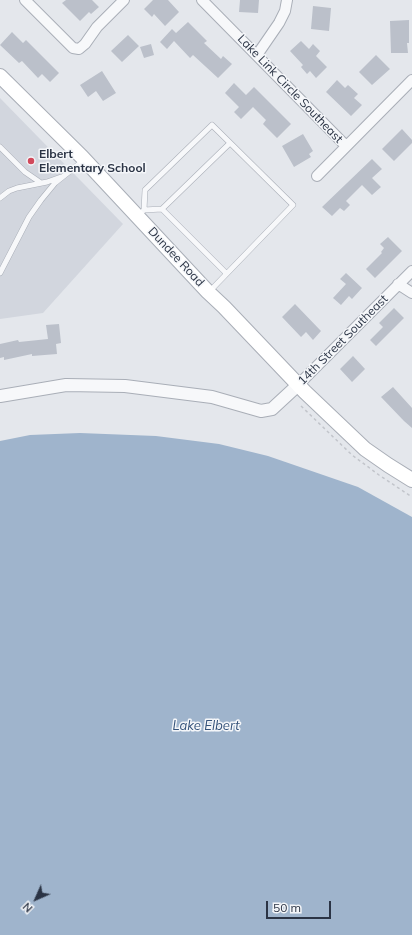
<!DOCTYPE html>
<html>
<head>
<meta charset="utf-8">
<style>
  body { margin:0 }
  #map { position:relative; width:412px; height:935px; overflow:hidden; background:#e4e7ec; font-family:Mulish,sans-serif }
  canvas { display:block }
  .north { position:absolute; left:16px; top:879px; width:40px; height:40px; -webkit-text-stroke:3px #f4f6f9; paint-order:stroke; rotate:225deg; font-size:11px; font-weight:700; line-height:16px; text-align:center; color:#2b3445 }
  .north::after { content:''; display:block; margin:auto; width:14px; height:18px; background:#2b3445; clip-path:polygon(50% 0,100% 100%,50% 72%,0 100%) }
  .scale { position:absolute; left:266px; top:901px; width:65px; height:18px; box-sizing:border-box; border:2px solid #2b3445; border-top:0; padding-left:5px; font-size:12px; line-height:14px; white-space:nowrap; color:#2b3445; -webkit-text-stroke:3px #f4f6f9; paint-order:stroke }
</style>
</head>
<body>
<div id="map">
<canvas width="412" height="935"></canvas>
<div class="north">N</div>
<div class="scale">50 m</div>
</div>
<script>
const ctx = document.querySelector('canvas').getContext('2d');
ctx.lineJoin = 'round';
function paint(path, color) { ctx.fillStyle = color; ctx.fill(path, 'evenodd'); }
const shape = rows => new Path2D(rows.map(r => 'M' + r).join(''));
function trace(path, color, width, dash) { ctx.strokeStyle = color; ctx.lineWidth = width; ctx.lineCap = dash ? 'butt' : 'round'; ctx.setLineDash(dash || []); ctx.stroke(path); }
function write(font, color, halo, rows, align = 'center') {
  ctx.font = font + ' Mulish,sans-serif'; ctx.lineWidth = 3; ctx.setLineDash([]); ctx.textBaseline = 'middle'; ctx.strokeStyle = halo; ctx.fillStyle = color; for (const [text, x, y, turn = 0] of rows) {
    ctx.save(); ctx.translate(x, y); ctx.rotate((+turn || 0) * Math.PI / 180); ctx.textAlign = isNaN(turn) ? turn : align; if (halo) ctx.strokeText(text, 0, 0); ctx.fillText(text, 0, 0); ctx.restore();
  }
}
paint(shape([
  [0,98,123,224,43,313,0,319]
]), '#d2d6de');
paint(shape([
  [80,433,156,436,219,444,268,456,358,487,412,517,412,935,0,935,0,441,30,435]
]), '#9fb4cc');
paint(shape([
  [66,0,92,0,99,7,91,14,89,12,80,21,62,3],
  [153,0,168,0,179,12,165,26,154,14,152,17,144,9],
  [240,0,259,0,258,13,239,12],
  [313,6,331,8,329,31,311,29],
  [409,20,409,43,407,43,408,53,391,53,390,21],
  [188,22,207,41,204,43,221,59,223,56,232,64,218,78,193,55,190,58,174,41,167,49,160,42,172,29,176,33],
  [12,32,23,43,26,40,59,73,50,82,42,74,38,78,22,61,19,63,0,45],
  [128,35,139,46,122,62,111,51],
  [301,41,309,49,313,44,320,51,316,56,327,67,316,78,310,71,307,74,301,67,303,65,290,51],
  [151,44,154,55,144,58,140,47],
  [376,55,390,69,372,85,359,72],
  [102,71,116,93,103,101,96,91,88,97,80,85],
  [337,80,345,88,348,85,358,94,354,98,362,105,351,116,326,92],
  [234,83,246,95,254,87,291,124,277,138,263,124,266,120,253,107,241,119,234,112,239,107,225,93],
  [402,129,412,140,412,143,394,161,382,149],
  [303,134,313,151,309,154,311,157,294,167,282,146],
  [372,159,382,169,372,178,381,187,372,195,362,185,346,201,350,205,344,211,340,208,332,216,322,207],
  [388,237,402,251,375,278,366,269,382,253,381,252,384,248,380,244],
  [346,273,362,288,352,299,349,296,341,305,333,298,346,284,340,279],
  [295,304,321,331,313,340,306,332,301,337,282,317],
  [394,308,404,318,376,346,370,340,383,327,379,323],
  [59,324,61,343,56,344,57,354,32,356,32,354,4,360,4,357,0,358,0,344,18,340,19,342,48,339,46,325],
  [353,356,365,369,352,382,340,369],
  [393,387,412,408,412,428,404,421,381,397]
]), '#bbc0ca');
const service = shape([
  [0,147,25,172,41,183],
  [0,198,9,191,17,188,47,182,61,177],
  [162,209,226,273],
  [144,210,162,209,230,143],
  [138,216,144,210,145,190,212,125,293,205,209,292],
  [0,273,29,217,41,200,55,183,84,160]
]);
const minor = shape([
  [25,0,73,48,79,49,85,44,97,27,124,0],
  [202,0,346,146],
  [257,55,279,23,285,11,287,0],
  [317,176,412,80],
  [398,284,412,293],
  [298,385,412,271]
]);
const tertiary = shape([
  [0,396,66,385,125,386,212,397,261,411,272,409,298,385]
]);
const secondary = shape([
  [0,76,82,157,208,292,224,307,305,392,365,449,388,465,412,480]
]);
trace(service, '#a9aeb7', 6);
trace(minor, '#a9aeb7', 12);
trace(tertiary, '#a9aeb7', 14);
trace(secondary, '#a9aeb7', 16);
trace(shape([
  [301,406,352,455,379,475,412,497]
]), '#c2c5cb', 1.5, [3, 3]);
trace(service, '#f7f8fa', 5);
trace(minor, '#f7f8fa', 10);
trace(tertiary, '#f7f8fa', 12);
trace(secondary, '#fff', 14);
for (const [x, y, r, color] of [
  [31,161,4,"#d1495b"]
]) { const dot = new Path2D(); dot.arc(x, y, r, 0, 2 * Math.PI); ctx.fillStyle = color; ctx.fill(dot); trace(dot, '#f4f6f9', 1.5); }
write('12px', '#2b3445', '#f4f6f9', [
  ["Lake Link Circle Southeast",290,89,46],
  ["Dundee Road",176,257,47],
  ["14th Street Southeast",343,340,-45]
]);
write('bold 12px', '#2b3445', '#f4f6f9', [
  ["Elbert",39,154],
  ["Elementary School",39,168]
], 'left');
write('italic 13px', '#34527a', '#f4f6f9', [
  ["Lake Elbert",206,726]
]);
</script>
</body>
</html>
